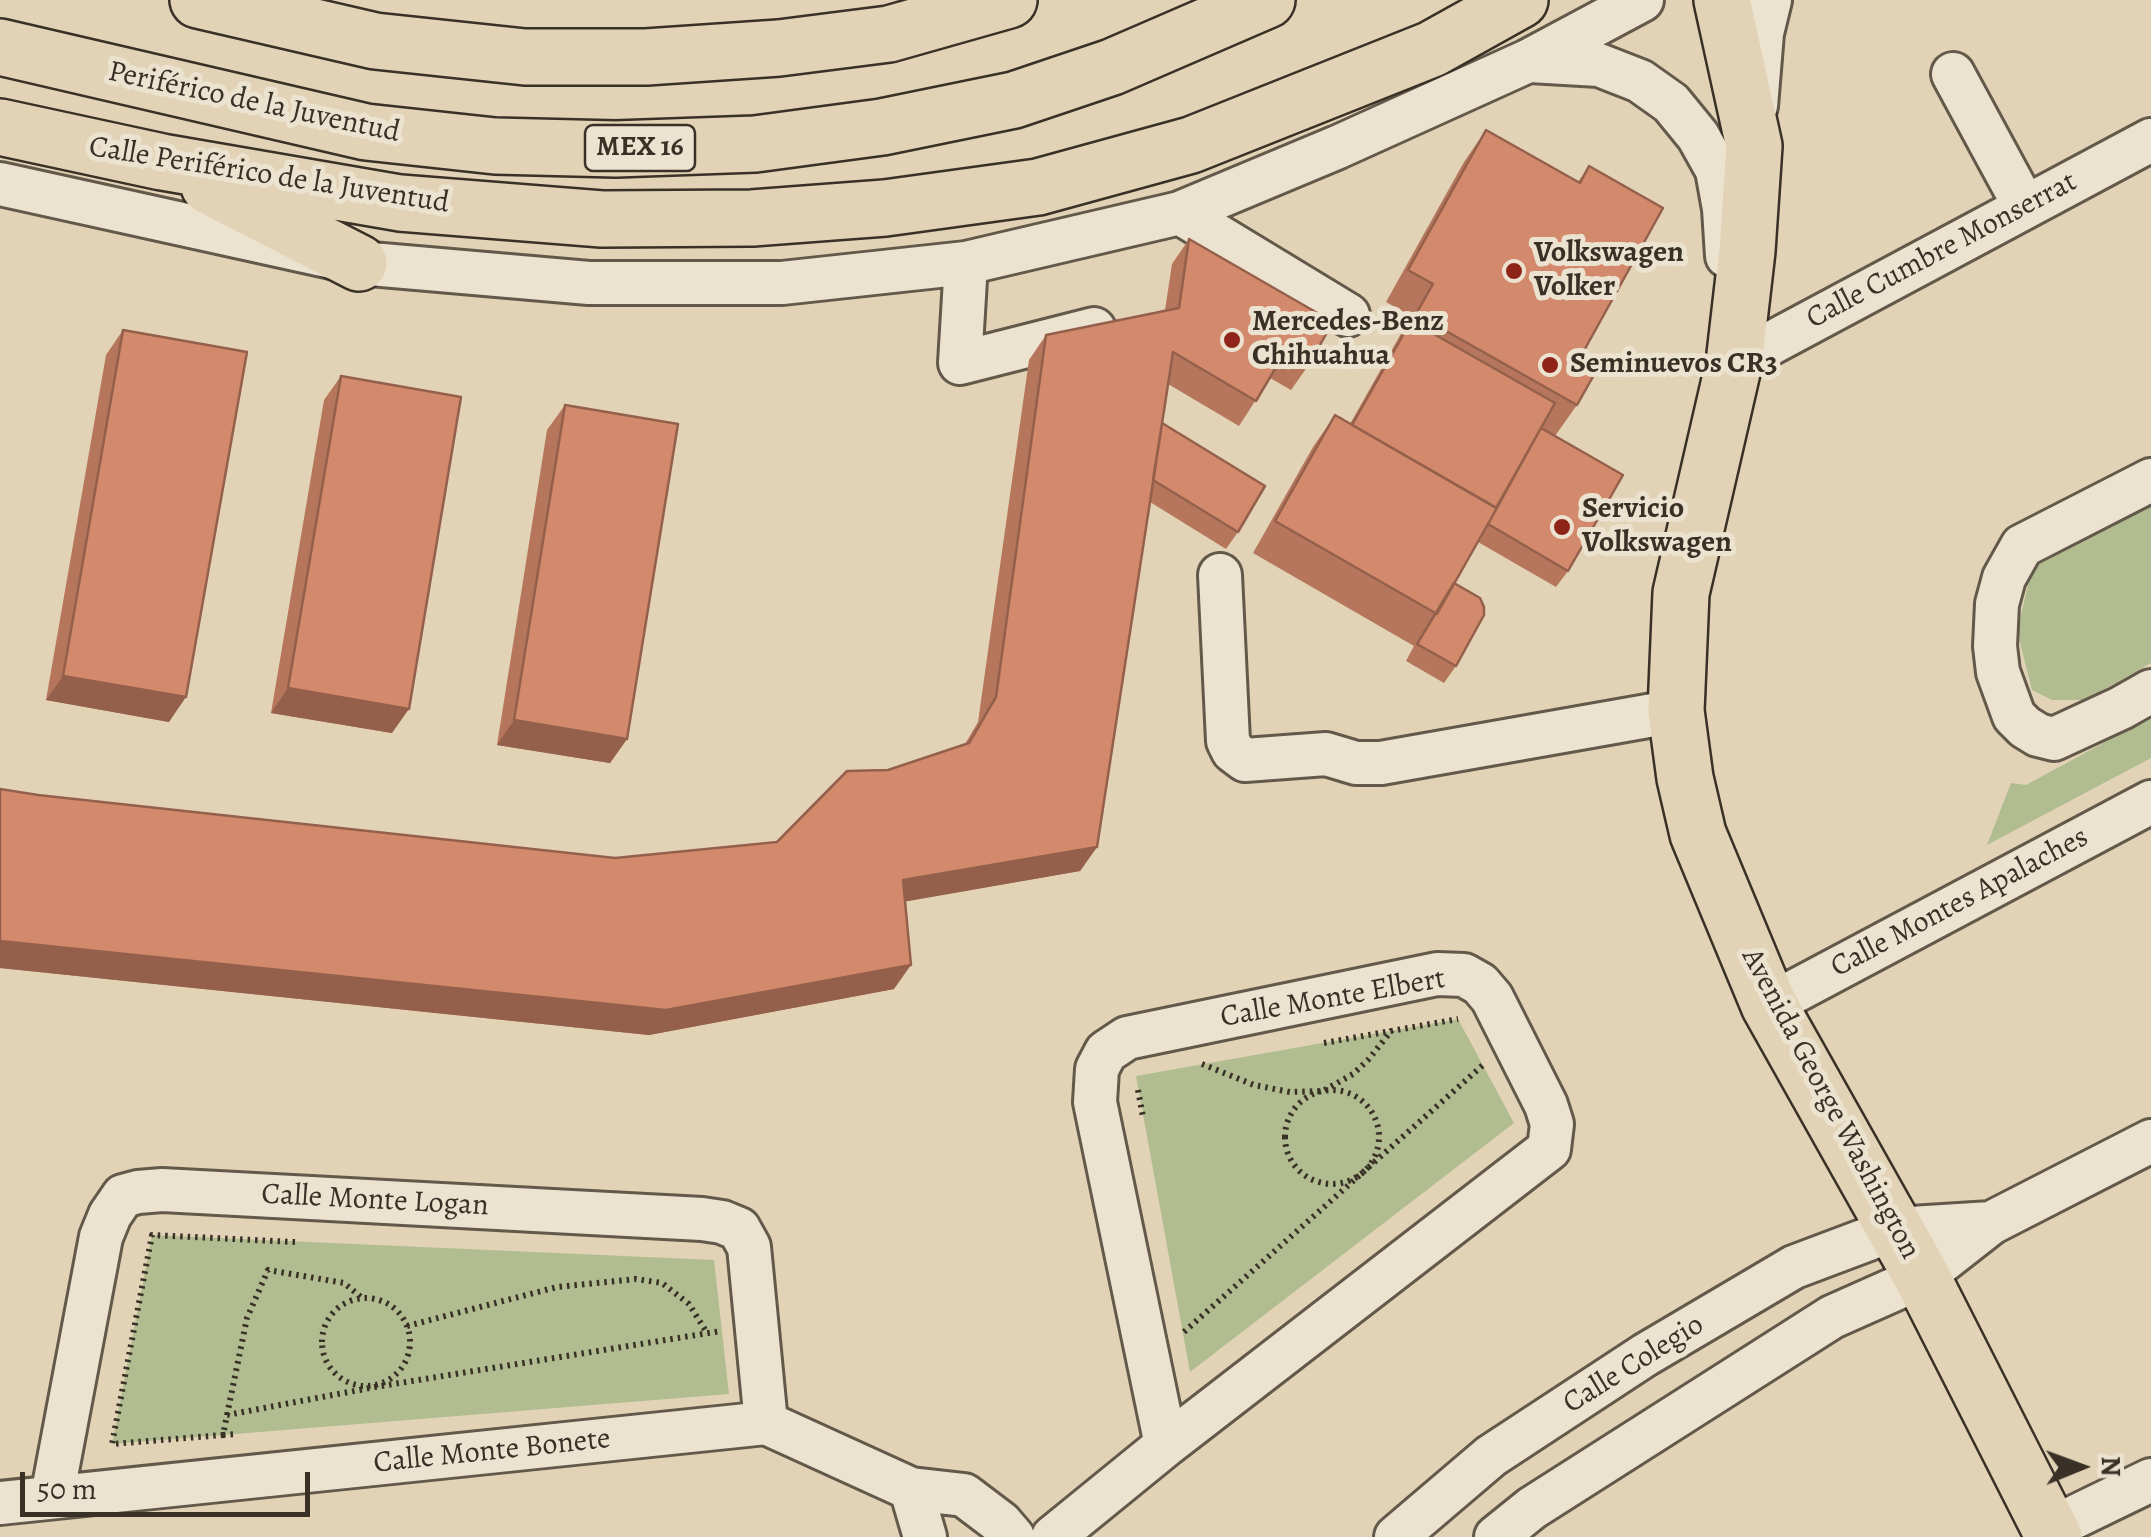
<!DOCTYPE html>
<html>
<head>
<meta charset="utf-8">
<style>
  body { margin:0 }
  #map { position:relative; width:2151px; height:1537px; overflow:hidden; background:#e2d3b6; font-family:Alegreya,serif }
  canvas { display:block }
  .north { position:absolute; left:2031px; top:1417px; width:100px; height:100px; -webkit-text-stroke:8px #ece2d0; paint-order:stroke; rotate:89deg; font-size:28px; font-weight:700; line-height:40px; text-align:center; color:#393026 }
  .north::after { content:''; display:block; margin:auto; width:35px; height:45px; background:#393026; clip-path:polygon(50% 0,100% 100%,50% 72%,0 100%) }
  .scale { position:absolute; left:20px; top:1472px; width:290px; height:45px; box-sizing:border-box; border:5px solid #393026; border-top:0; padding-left:12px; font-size:30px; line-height:35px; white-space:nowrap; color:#393026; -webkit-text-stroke:8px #ece2d0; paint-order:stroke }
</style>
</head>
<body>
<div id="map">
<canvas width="2151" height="1537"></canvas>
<div class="north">N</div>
<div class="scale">50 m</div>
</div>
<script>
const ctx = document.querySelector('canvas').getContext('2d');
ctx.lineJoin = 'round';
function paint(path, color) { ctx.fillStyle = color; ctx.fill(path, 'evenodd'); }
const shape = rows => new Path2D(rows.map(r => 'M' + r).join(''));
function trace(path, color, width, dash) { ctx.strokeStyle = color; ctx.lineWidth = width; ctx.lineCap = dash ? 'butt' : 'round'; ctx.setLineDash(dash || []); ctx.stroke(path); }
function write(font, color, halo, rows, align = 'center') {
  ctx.font = font + ' Alegreya,serif'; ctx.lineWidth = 10; ctx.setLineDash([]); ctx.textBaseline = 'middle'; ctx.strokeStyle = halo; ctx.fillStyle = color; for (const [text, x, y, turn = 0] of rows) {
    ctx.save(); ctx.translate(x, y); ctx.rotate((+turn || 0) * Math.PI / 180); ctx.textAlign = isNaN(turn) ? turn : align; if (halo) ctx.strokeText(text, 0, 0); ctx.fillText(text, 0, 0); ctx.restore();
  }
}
paint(shape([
  [2151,496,2151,663,2085,700,2052,700,2032,690,2017,631,2033,564],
  [2151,717,2151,758,1987,845,2011,783,2026,785],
  [1458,1019,1514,1123,1190,1372,1136,1076],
  [152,1235,714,1260,729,1394,112,1444]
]), '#b1bd90');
const minor = shape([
  [1530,61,1599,65,1640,81,1671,103,1698,136,1717,170,1724,209,1727,256],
  [1953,74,2025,207],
  [1756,106,1762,33,1770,0],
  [0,184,359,263,589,283,782,283,966,263,1180,213,1338,147,1528,61,1642,0],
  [1180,213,1348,315],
  [966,263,960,363,1094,329],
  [1732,342,1734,363,2151,140],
  [2151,480,2022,546,2004,578,1997,604,1995,646,1998,672,2014,716,2025,727,2038,735,2054,739,2121,708,2151,691],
  [1220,575,1228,741,1233,751,1245,760,1326,754,1356,763,1381,763,1676,711],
  [1769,1005,2151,802],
  [52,1497,101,1237,110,1215,123,1196,138,1192,162,1190,702,1219,722,1222,739,1229,749,1247,766,1423],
  [0,1503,766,1423,911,1489],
  [2050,1529,2151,1480],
  [925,1537,911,1489,964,1495,1001,1523,1013,1537],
  [1053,1537,1166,1445,1549,1149,1552,1124,1546,1105,1492,998,1480,984,1464,975,1437,974,1127,1038,1106,1052,1097,1069,1095,1102,1166,1445],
  [1396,1537,1491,1456,1645,1355,1794,1267,1895,1229,1991,1223],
  [1496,1537,1532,1508,1832,1317,1922,1277,1991,1223,2151,1141]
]);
const major = shape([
  [1722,0,1754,146,1747,251,1734,363,1681,593,1676,711,1685,778,1698,834,1769,1005,1922,1277,2054,1537],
  [0,127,162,162,400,203,602,219,752,218,885,208,1038,187,1191,145,1432,49,1520,0],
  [209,186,359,263]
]);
const highway = shape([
  [198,0,375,41,525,57,646,57,779,48,889,34,1009,0],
  [0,47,366,132,495,146,616,149,755,144,882,127,1014,100,1112,67,1267,0]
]);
trace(minor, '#63594a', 48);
trace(major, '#393026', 60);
trace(highway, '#393026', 60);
trace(shape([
  [1324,1043,1458,1019],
  [1202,1064,1254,1085,1290,1092,1323,1091,1353,1074,1368,1060,1392,1030],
  [1138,1090,1143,1117],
  '1285 1137a47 47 0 1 1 94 0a47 47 0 1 1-94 0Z',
  [295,1242,152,1235,112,1444,223,1435,227,1415,375,1387,721,1331],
  '322 1342a44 44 0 1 1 88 0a44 44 0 1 1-88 0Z',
  [407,1326,557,1287,636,1279,662,1283,689,1304,707,1333],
  [1184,1332,1483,1065],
  [227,1415,247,1318,268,1270,344,1283,361,1297],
  [223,1435,237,1434]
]), '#393026', 6, [2.5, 5]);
trace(minor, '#ece2d0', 42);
trace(major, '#e2d3b6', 55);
trace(highway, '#e2d3b6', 55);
paint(shape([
  [1486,130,1578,182,1589,166,1577,405,1555,436,1568,571,1556,587,1478,542,1454,583,1456,666,1444,683,1406,661,1414,646,1253,553,1313,447,1335,415,1350,424,1411,316,1386,302,1464,162],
  [1189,239,1308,366,1291,390,1270,378,1239,426,1168,384,1162,423,1238,532,1226,549,1150,502,1097,847,1080,871,905,901,894,989,649,1035,0,968,0,789,38,795,615,858,777,842,888,770,965,744,978,722,1029,360,1046,335,1165,310,1172,264],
  [123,330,169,722,46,700,106,355],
  [341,376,392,733,271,713,324,400],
  [565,405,627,739,610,763,497,745,547,430]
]), '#b5765c');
paint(shape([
  [63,676,186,697,169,722,46,700],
  [288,688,409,709,392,733,271,713],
  [514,720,627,739,610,763,497,745],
  [1097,847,1080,871,886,905,903,880],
  [0,941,911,965,894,989,649,1035,0,968]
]), '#94604b');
const building = shape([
  [1486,130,1580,183,1589,166,1663,208,1581,356,1599,366,1577,405,1416,314,1433,284,1408,270,1486,130],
  [1189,239,1333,322,1308,366,1285,352,1256,401,1173,352,1097,847,903,880,911,965,666,1010,0,941,0,789,38,795,615,858,777,842,847,771,888,770,969,743,996,697,1046,335,1179,308,1189,239],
  [1411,321,1555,403,1496,508,1352,425,1411,321],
  [123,330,247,352,186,697,63,676,123,330],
  [341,376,461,397,409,709,288,688,341,376],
  [565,405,678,424,627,739,514,720,565,405],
  [1335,415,1497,508,1437,614,1275,521,1335,415],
  [1162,423,1265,486,1238,532,1153,480,1162,423],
  [1541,428,1623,475,1568,571,1488,524,1541,428],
  [1454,583,1480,598,1484,607,1484,615,1456,666,1417,644,1454,583]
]);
paint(building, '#d3896b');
trace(building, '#94604b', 2.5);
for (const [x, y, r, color] of [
  [1514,271,10,"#8f2418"],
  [1232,340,10,"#8f2418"],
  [1550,365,10,"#8f2418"],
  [1562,527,10,"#8f2418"]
]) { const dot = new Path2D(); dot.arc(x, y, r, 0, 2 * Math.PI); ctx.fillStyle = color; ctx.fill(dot); trace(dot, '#ece2d0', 4); }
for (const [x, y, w] of [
  [640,148,110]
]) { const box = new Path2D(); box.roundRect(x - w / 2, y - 23, w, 46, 8); ctx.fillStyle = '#ece2d0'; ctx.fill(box); trace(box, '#393026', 2.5); }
write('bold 28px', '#393026', null, [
  ["MEX 16",640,148]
]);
write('30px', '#393026', '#ece2d0', [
  ["Periférico de la Juventud",254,103,12],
  ["Calle Periférico de la Juventud",269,176,9],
  ["Calle Cumbre Monserrat",1942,251,-28],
  ["Calle Montes Apalaches",1960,903,-28],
  ["Calle Monte Elbert",1333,999,-10],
  ["Avenida George Washington",1830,1104,62],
  ["Calle Monte Logan",375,1201,3],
  ["Calle Colegio",1634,1365,-32],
  ["Calle Monte Bonete",492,1452,-6]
]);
write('bold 30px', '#393026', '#ece2d0', [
  ["Volkswagen",1534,254],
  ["Volker",1534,288],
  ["Mercedes-Benz",1252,323],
  ["Chihuahua",1252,357],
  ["Seminuevos CR3",1570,365],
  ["Servicio",1582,510],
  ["Volkswagen",1582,544]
], 'left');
</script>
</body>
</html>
